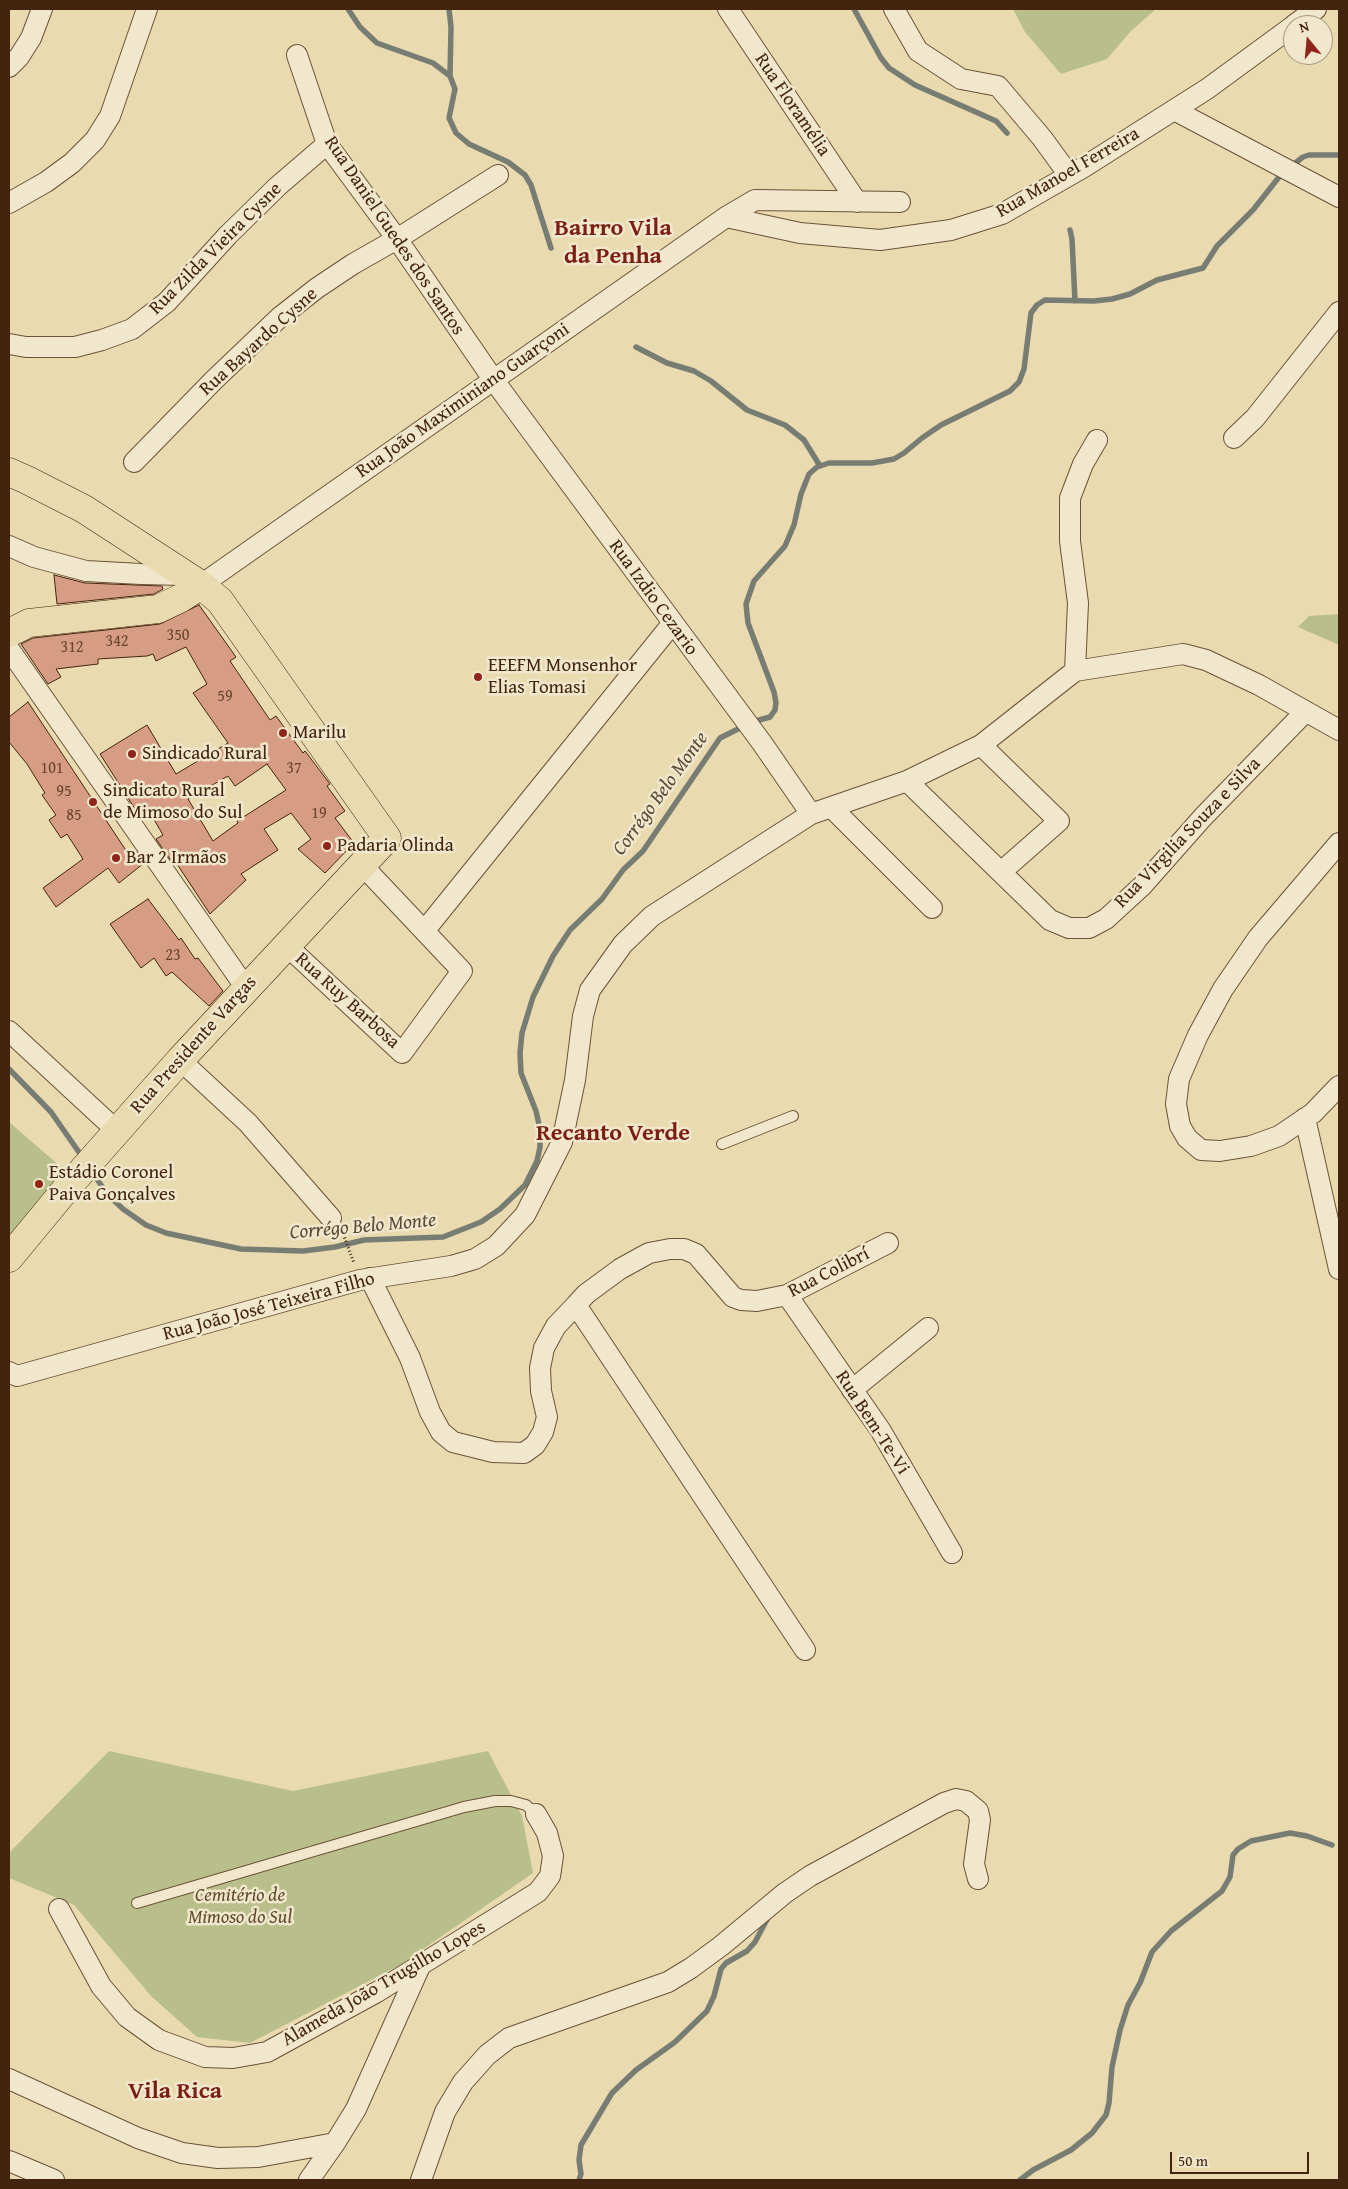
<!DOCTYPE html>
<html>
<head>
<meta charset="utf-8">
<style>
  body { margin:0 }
  #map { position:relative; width:1348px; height:2189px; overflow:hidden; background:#e9dab0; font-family:"Gentium Book Plus",serif }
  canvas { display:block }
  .frame { position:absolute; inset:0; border:10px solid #43250f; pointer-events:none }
  .north { position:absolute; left:1283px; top:15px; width:50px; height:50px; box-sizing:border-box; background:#f1e7cc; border:1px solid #ab9980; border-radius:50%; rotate:343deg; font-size:14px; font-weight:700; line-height:20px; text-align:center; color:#43250f }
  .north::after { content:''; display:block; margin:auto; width:18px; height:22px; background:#8f2418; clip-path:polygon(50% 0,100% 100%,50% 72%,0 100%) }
  .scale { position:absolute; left:1170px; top:2152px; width:139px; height:22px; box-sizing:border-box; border:2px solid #43250f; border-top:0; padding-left:6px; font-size:15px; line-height:18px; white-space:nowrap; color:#43250f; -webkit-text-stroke:4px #f1e7cc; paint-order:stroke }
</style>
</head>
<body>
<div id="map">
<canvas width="1348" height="2189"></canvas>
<div class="frame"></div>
<div class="north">N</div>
<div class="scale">50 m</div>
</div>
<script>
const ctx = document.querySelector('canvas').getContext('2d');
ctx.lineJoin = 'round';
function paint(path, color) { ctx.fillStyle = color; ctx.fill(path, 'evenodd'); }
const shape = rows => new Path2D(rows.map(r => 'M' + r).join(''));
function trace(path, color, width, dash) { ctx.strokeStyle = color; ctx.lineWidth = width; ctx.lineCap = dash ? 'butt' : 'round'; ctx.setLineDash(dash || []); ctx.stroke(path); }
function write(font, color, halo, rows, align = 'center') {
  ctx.font = font + ' "Gentium Book Plus",serif'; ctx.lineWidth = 5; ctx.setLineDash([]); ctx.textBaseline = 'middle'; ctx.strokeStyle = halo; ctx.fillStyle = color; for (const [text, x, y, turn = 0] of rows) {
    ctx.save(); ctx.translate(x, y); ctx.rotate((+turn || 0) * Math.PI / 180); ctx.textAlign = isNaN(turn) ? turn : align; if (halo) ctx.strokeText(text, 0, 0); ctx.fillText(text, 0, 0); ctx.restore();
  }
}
paint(shape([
  [1013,9,1156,9,1131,31,1107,59,1061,74,1025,32],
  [1339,614,1339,645,1298,627,1309,616],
  [9,1122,75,1179,9,1251],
  [109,1751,293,1791,488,1751,522,1816,533,1873,400,1965,250,2043,197,2037,151,1996,74,1905,9,1878,9,1853]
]), '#b8bf8b');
trace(shape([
  [348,9,360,27,377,43,433,63,450,76,455,89,449,118,456,133,469,144,508,162,525,175,531,185,551,248],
  [449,9,451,27,450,76],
  [854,9,881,58,889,68,915,85,996,121,1007,133],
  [1290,167,1303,157,1309,155,1339,155],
  [1070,230,1072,239,1075,301],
  [636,347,667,363,694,371,711,381,747,410,785,425,804,440,820,466],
  [9,1069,51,1112,83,1158],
  [92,1172,108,1195,123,1209,146,1225,166,1233,241,1249,303,1251,335,1247,364,1240,443,1237,481,1222,500,1209,525,1185,537,1161,540,1147,540,1129,536,1111,521,1073,520,1053,522,1033,533,997,553,956,570,930,602,899,623,870,643,851,720,738,752,722,770,717,775,710,776,703,774,692,748,623,746,604,754,581,785,546,794,525,801,494,809,474,817,467,829,463,872,463,894,459,904,453,922,438,941,425,1010,391,1019,382,1024,369,1031,313,1037,305,1045,300,1094,301,1112,299,1130,294,1157,280,1203,268,1217,246,1253,210,1283,172],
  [579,2180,581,2174,579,2160,581,2145,612,2093,636,2070,675,2042,707,2011,714,1996,721,1969,726,1963,747,1951,755,1942,770,1914],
  [1020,2180,1033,2170,1071,2150,1092,2133,1106,2115,1109,2103,1112,2067,1120,2030,1128,2005,1140,1983,1152,1952,1171,1931,1222,1891,1230,1877,1233,1855,1238,1849,1251,1841,1290,1833,1307,1836,1332,1845]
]), '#787d73', 5.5);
const building = shape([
  [54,575,85,583,162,586,163,589,154,594,57,604,54,575],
  [199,605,236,657,230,661,270,720,276,716,303,753,305,751,330,784,327,786,345,811,335,818,354,843,325,873,298,849,311,839,291,813,264,829,278,850,241,874,246,880,210,914,175,861,172,862,156,839,163,835,145,804,135,809,100,754,147,725,176,774,228,743,193,693,207,684,186,647,156,661,153,654,147,656,98,659,98,664,56,669,61,677,48,684,21,644,33,638,160,624,199,605],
  [267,764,286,790,237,821,238,823,213,841,188,799,228,776,235,786,267,764],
  [28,702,129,855,136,851,144,863,119,883,108,868,56,907,43,888,83,859,67,834,61,838,49,820,56,815,42,795,45,793,27,764,9,742,9,717,28,702],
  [148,899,179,940,181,938,195,959,198,958,223,991,209,1006,172,972,166,976,154,958,141,968,110,924,148,899]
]);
paint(building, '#d69d84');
trace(building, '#43250f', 1);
const service = shape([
  [722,1144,793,1116],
  [137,1903,464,1807,495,1801,511,1801,526,1805,536,1814]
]);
const minor = shape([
  [728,9,857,202],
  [894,9,918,51,961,79,998,86,1042,138,1069,175],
  [1294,25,1316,9],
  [297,55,327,144,397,239,495,382,762,743,811,814],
  [9,67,19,57,31,38,42,9],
  [1174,110,1339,197],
  [9,203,46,182,72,163,95,140,110,116,147,9],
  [726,217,800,233,880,240,951,230,1002,214,1084,167,1207,89,1293,26],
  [9,344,26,347,75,347,102,340,132,329,167,302,228,235,278,186,327,144],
  [1234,438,1255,418,1339,312],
  [134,462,214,380,280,317,317,288,353,264,397,239,498,175],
  [9,546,34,557,86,571,141,574,183,575],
  [201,585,726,217,755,200,900,202],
  [9,649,246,988],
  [1075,671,1078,603,1070,541,1070,498,1083,464,1097,440],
  [981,745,1059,821,1001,872],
  [907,781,1050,920,1069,928,1089,928,1106,919,1142,886,1203,817,1305,712],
  [831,807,932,908],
  [1339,843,1258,938,1223,989,1198,1035,1179,1079,1176,1104,1180,1126,1187,1138,1201,1150,1220,1151,1251,1146,1279,1136,1313,1113,1339,1086],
  [425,930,672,624],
  [286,945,402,1053,462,971,361,864],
  [9,1031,117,1131],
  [180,1060,248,1123,331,1218],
  [1305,1118,1339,1269],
  [370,1278,410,1358,430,1412,441,1432,453,1442,493,1452,524,1453,535,1445,543,1432,547,1417,541,1391,540,1368,544,1348,556,1326,576,1305,586,1294,620,1269,649,1253,670,1249,684,1249,696,1254,733,1297,741,1300,757,1301,787,1295,888,1243],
  [787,1295,881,1431,952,1553],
  [576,1305,805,1650],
  [9,1372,17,1376,360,1280,451,1266,475,1259,496,1246,525,1215,562,1142,575,1080,583,1016,590,990,623,944,652,916,811,814,907,781,981,745,1075,671,1183,654,1206,660,1259,685,1339,730],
  [852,1390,928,1328],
  [59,1909,101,1986,127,2017,159,2040,205,2057,233,2058,267,2052,377,1992,538,1892,550,1876,553,1856,547,1833,536,1814],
  [9,2079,138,2138,182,2153,218,2158,258,2157,335,2143],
  [9,2161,54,2180],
  [309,2180,335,2143,356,2109,421,1964],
  [421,2180,445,2112,463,2082,487,2055,509,2038,668,1982,691,1968,721,1946,785,1893,810,1876,944,1803,956,1799,966,1801,978,1811,980,1820,974,1864,978,1879]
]);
const primary = shape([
  [9,472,27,480,84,509,201,585,220,601,387,838,180,1060,66,1189,9,1258],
  [9,633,29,623,158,609,181,598,201,585]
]);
trace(service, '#6c5237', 12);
trace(minor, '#6c5237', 22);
trace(primary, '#43250f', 29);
trace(shape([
  [342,1231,354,1263]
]), '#43250f', 3, [1, 2.5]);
trace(service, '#f1e7cc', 10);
trace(minor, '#f1e7cc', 20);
trace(primary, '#e9dab0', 28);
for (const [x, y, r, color] of [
  [478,677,5,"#8f2418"],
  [283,733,5,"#8f2418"],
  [132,754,5,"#8f2418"],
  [93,802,5,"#8f2418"],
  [327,846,5,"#8f2418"],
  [116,858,5,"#8f2418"],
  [39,1184,5,"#8f2418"]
]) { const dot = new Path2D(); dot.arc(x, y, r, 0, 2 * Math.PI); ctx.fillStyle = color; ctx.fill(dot); trace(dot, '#f1e7cc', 2); }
write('16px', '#68432c', null, [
  ["350",178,636],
  ["342",117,642],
  ["312",72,648],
  ["59",225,697],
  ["101",52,769],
  ["37",294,769],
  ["95",64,792],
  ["19",319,814],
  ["85",74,816],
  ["23",173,956]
]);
write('19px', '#43250f', '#f1e7cc', [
  ["Rua Floramélia",792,105,56],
  ["Rua Manoel Ferreira",1068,173,-30],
  ["Rua Daniel Guedes dos Santos",394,236,56],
  ["Rua Zilda Vieira Cysne",216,249,-45],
  ["Rua Bayardo Cysne",259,342,-42],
  ["Rua João Maximiniano Guarçoni",463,401,-35],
  ["Rua Izdio Cezario",653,598,54],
  ["Rua Virgilia Souza e Silva",1188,833,-46],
  ["Rua Ruy Barbosa",347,1001,42],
  ["Rua Presidente Vargas",194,1045,-48],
  ["Rua Colibrí",829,1273,-27],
  ["Rua João José Teixeira Filho",269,1307,-15],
  ["Rua Bem-Te-Vi",872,1423,57],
  ["Alameda João Trugilho Lopes",384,1984,-30]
]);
write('19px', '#43250f', '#f1e7cc', [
  ["EEEFM Monsenhor",488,666],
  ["Elias Tomasi",488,688],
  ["Marilu",293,733],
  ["Sindicado Rural",142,754],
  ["Sindicato Rural",103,791],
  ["de Mimoso do Sul",103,813],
  ["Padaria Olinda",337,846],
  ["Bar 2 Irmãos",126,858],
  ["Estádio Coronel",49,1173],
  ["Paiva Gonçalves",49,1195]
], 'left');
write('italic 19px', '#604c2e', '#f1e7cc', [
  ["Cemitério de",240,1896],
  ["Mimoso do Sul",240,1918]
]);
write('italic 20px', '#594a38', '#f1e7cc', [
  ["Corrégo Belo Monte",661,794,-54],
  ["Corrégo Belo Monte",363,1227,-5]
]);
write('bold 24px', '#7a1f14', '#f1e7cc', [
  ["Bairro Vila",613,229],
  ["da Penha",613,257],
  ["Recanto Verde",613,1134],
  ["Vila Rica",175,2092]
]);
</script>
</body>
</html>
